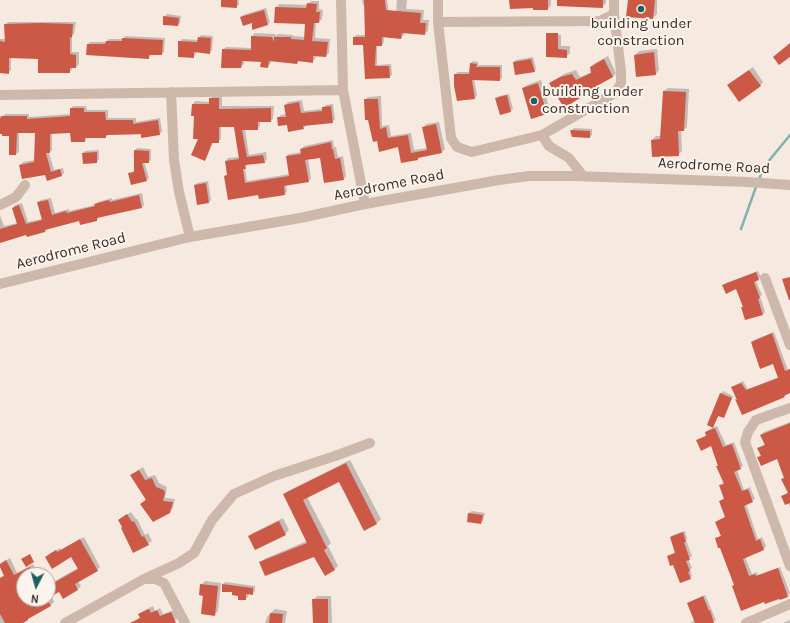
<!DOCTYPE html>
<html>
<head>
<meta charset="utf-8">
<style>
  body { margin:0 }
  #map { position:relative; width:790px; height:623px; overflow:hidden; background:#f5e9e0; font-family:Karla,sans-serif }
  canvas { display:block }
  .north { position:absolute; left:16px; top:567px; width:40px; height:40px; box-sizing:border-box; background:#fbf4ed; border:1px solid #afa59f; border-radius:50%; rotate:186deg; font-size:11px; font-weight:700; line-height:16px; text-align:center; color:#3c2e2a }
  .north::after { content:''; display:block; margin:auto; width:14px; height:18px; background:#1d605d; clip-path:polygon(50% 0,100% 100%,50% 72%,0 100%) }
</style>
</head>
<body>
<div id="map">
<canvas width="790" height="623"></canvas>
<div class="north">N</div>
</div>
<script>
const ctx = document.querySelector('canvas').getContext('2d');
ctx.lineJoin = 'round';
function paint(path, color) { ctx.fillStyle = color; ctx.fill(path, 'evenodd'); }
const shape = rows => new Path2D(rows.map(r => 'M' + r).join(''));
function trace(path, color, width, dash) { ctx.strokeStyle = color; ctx.lineWidth = width; ctx.lineCap = dash ? 'butt' : 'round'; ctx.setLineDash(dash || []); ctx.stroke(path); }
function write(font, color, halo, rows, align = 'center') {
  ctx.font = font + ' Karla,sans-serif'; ctx.lineWidth = 4; ctx.setLineDash([]); ctx.textBaseline = 'middle'; ctx.strokeStyle = halo; ctx.fillStyle = color; for (const [text, x, y, turn = 0] of rows) {
    ctx.save(); ctx.translate(x, y); ctx.rotate((+turn || 0) * Math.PI / 180); ctx.textAlign = isNaN(turn) ? turn : align; if (halo) ctx.strokeText(text, 0, 0); ctx.fillText(text, 0, 0); ctx.restore();
  }
}
paint(shape([
  [222,0,239,0,239,5,236,7],
  [362,0,387,0,393,35,384,37,384,42,382,45,377,45,377,65,391,64,392,75,389,77,366,78,364,44,354,37,356,35,366,35,365,5,363,5],
  [397,0,407,0,406,9,424,10,423,20,429,20,428,31,424,34,405,33,404,35,401,38,394,37],
  [510,0,551,0,551,5,548,9,534,7],
  [562,0,606,0,606,3,602,7],
  [628,0,657,0,657,14,653,18],
  [311,1,319,1,319,9,323,10,322,19,319,22,316,22,315,38,330,39,329,53,326,56,316,55,315,59,312,62,299,61,297,63,271,60,271,63,268,66,262,61,244,60,244,64,241,67,223,50,226,47,252,48,252,36,255,33,275,34,276,36,278,34,293,35,293,36,306,37,306,23,276,7,279,4,308,5],
  [266,8,270,22,268,24,253,29,253,21,241,17,243,15],
  [167,14,181,16,180,23,178,25,164,17],
  [8,22,76,22,74,34,72,36,72,52,79,52,79,64,76,67,72,67,72,70,69,72,39,58,11,57,11,70,9,72,0,72,0,39,6,39,5,25],
  [550,34,561,35,561,46,570,46,570,53,566,57,547,56],
  [201,35,213,36,212,50,210,53,196,51,196,54,194,56,179,42,182,39,198,40],
  [125,36,165,38,164,52,162,54,151,54,149,58,87,54,88,44,90,42,106,42,109,39,123,39],
  [657,49,659,70,656,74,635,55,639,51],
  [608,56,616,73,613,77,588,90,584,94,550,84,564,74,576,70,580,77,592,72,591,67,595,63],
  [533,57,536,69,534,72,514,62,516,60],
  [473,61,478,62,478,65,502,65,502,78,500,80,474,79,477,95,475,98,455,74,458,72,470,72,471,63],
  [753,67,763,82,760,86,728,85],
  [541,80,550,110,546,113,523,88,527,85],
  [668,88,689,89,687,127,683,130,681,130,682,151,678,155,652,140,656,136,662,136,664,91],
  [509,94,513,109,511,111,500,114,496,99,499,96],
  [213,96,222,96,222,106,274,106,273,119,271,121,260,121,260,126,257,129,245,129,249,155,266,152,267,159,264,162,248,164,245,168,247,181,290,174,287,156,289,154,302,152,301,149,304,146,333,140,334,147,336,147,338,157,343,156,346,176,344,179,321,156,308,158,311,179,308,181,286,185,287,191,285,194,259,194,225,176,228,174,226,161,228,158,239,157,234,126,221,126,221,139,218,142,213,142,207,157,205,159,193,104,195,101,210,102,210,99],
  [381,96,382,126,389,125,391,136,411,133,414,150,427,148,423,128,426,124,439,122,445,149,442,152,420,156,418,159,399,146,380,150,365,100,368,97],
  [302,100,304,111,323,109,326,105,333,104,335,119,332,122,307,125,303,128,288,124,278,118,281,115,286,114,285,105,288,102],
  [73,106,86,106,87,110,108,110,108,118,136,118,136,122,160,118,162,131,160,134,108,135,105,137,87,137,85,141,71,132,52,133,52,150,49,153,54,170,63,168,64,173,62,175,47,179,46,174,20,165,23,162,35,160,36,132,19,132,19,152,16,154,10,135,0,133,0,116,3,116,5,114,29,114,29,117,71,114,71,109],
  [574,128,592,129,592,135,590,137,573,136,572,130],
  [137,148,151,149,151,160,148,162,144,162,149,178,146,180,129,174,135,170,135,151],
  [99,150,99,159,97,162,83,153,85,151],
  [208,181,211,200,209,202,195,185,197,183],
  [142,193,144,205,142,207,99,217,97,220,80,220,47,229,45,232,27,234,0,242,0,215,4,226,18,223,13,208,15,205,22,203,28,222,42,219,38,203,41,200,51,198,55,213,69,209,69,211,95,205,98,202,112,198,112,200],
  [758,271,761,277,756,281,762,295,760,296,765,312,763,314,744,306,737,288,723,286,726,283],
  [774,332,788,370,790,369,790,392,784,396,742,414,732,387,743,381,748,389,779,377,773,363,752,342,754,340],
  [723,391,733,396,725,415,723,417,719,415,713,426,708,425,721,393],
  [790,422,790,507,788,502,782,497,789,492,783,479,785,477,777,458,759,457,761,455,759,448,765,444,761,435,764,432],
  [717,426,726,445,734,442,743,466,737,470,744,490,750,487,755,499,746,504,758,539,762,537,766,546,764,549,745,557,752,574,757,572,758,575,780,567,790,593,788,596,781,599,780,597,765,601,735,585,721,546,716,539,722,535,716,522,726,517,720,501,724,498,720,486,724,482,711,445,697,440,707,435,706,432,708,430],
  [350,460,381,519,377,523,364,529,339,481,307,497,331,543,328,546,338,566,334,570,315,555,261,563,264,559,307,541,284,495,288,491],
  [143,467,148,477,155,475,159,483,167,487,165,498,175,499,173,508,169,512,141,504,146,499,131,475],
  [472,511,485,513,483,521,481,523,469,513],
  [131,512,136,519,137,519,145,535,148,533,152,541,148,544,123,527,119,520],
  [283,518,289,530,285,534,250,537,253,533],
  [685,531,687,539,686,540,692,556,688,559,692,568,690,570,692,576,690,578,673,564,668,556,676,552,671,537,673,535],
  [84,537,100,567,97,570,78,581,81,586,77,590,60,590,51,595,54,602,51,605,31,616,24,623,0,623,0,578,5,575,0,564,10,558,17,573,33,564,39,575,24,575,24,599,48,599,48,585,78,568,71,556,49,554,60,548,61,550],
  [205,581,221,583,218,611,214,615,204,595,201,585],
  [225,582,255,586,255,591,252,594,248,593,248,597,245,599,223,584],
  [705,595,716,620,711,623,690,623,695,620,688,603],
  [317,596,331,596,332,623,314,623,313,600],
  [153,606,155,611,160,608,163,614,174,610,178,618,171,623,132,623,141,617,139,615,143,611],
  [275,609,287,611,285,623,265,623,267,617],
  [790,620,790,623,783,623]
]), '#0003');
trace(shape([
  [759,180,763,168,790,135],
  [741,229,757,184]
]), '#7db4b0', 2.5);
paint(shape([
  [221,0,237,0,237,8,221,7],
  [364,0,385,0,386,10,421,13,420,23,426,23,425,35,402,33,401,39,382,37,382,46,376,46,375,66,389,66,390,78,365,79,363,45,353,45,353,37,365,37],
  [509,0,548,0,548,10,533,10,533,8,510,9],
  [557,0,603,0,603,8,557,6],
  [628,0,655,0,653,19,626,17],
  [307,3,317,4,316,12,320,12,319,23,314,23,312,41,328,42,326,57,313,56,313,63,298,61,297,64,269,61,268,68,260,67,261,62,242,61,241,68,221,68,222,49,251,50,251,36,272,37,274,42,274,37,291,37,291,39,304,40,305,24,274,23,275,7,306,8],
  [264,10,268,25,252,30,252,23,243,26,240,17],
  [163,16,179,18,178,26,163,25],
  [41,23,73,24,72,38,70,37,70,54,76,55,76,68,70,68,70,73,38,73,38,59,9,58,9,74,0,73,0,41,5,42,4,24],
  [546,33,558,33,558,49,567,50,567,58,546,57],
  [198,37,211,38,210,54,194,52,194,58,178,57,178,41,197,42],
  [122,38,163,40,162,55,149,55,149,59,86,55,87,44,105,44,106,41,122,41],
  [790,43,790,57,779,65,773,57],
  [654,52,656,75,636,77,634,55],
  [531,59,535,72,515,75,513,62],
  [604,59,613,77,584,93,585,95,564,108,549,83,560,77,572,74,576,80,591,73,590,67],
  [470,63,477,64,476,67,500,67,500,81,472,80,475,99,457,101,454,86,454,74,469,74],
  [749,70,761,86,739,102,727,85],
  [538,83,547,114,531,119,522,88],
  [663,91,686,92,684,131,678,131,679,156,652,157,651,140,660,139],
  [507,95,511,112,500,115,495,98],
  [209,98,219,98,219,109,271,108,271,122,258,122,258,130,242,130,247,157,263,155,265,163,245,165,246,169,243,169,245,183,289,176,286,156,301,154,300,149,331,142,332,149,333,149,335,159,340,158,344,180,324,183,320,158,305,160,309,182,284,186,285,195,259,199,258,195,228,200,224,176,227,175,225,161,239,159,234,127,219,127,219,143,212,143,205,161,191,155,198,139,193,139,194,116,191,116,192,104,209,104],
  [364,99,378,99,380,129,386,127,388,138,408,135,411,153,427,150,422,127,436,124,442,153,418,158,418,160,401,163,398,147,379,152,377,141,373,142,368,120,365,120],
  [299,102,301,113,322,111,322,107,331,106,333,123,303,126,304,129,288,132,287,125,278,126,277,117,286,117,284,105],
  [70,108,84,108,84,112,105,112,106,120,133,120,133,124,158,120,160,135,141,138,141,134,106,135,106,138,85,138,85,142,71,142,70,133,50,134,50,153,46,153,51,172,60,169,62,176,47,181,45,175,22,179,19,165,34,162,35,133,17,133,16,155,9,155,9,136,2,136,2,134,0,134,0,118,1,118,1,116,27,116,27,119,70,116],
  [570,130,590,131,590,138,572,137],
  [134,150,149,151,149,163,142,163,147,181,131,185,128,173,134,172],
  [97,152,97,163,83,164,82,153],
  [206,183,209,203,197,205,194,185],
  [139,195,142,208,97,218,97,221,80,225,79,221,45,230,45,232,27,237,26,235,0,243,0,229,17,224,12,208,19,205,26,224,42,220,37,202,48,200,52,215,66,211,67,213,95,206,94,204,109,200,110,202],
  [756,272,759,280,754,282,760,298,758,299,763,315,745,320,741,307,743,307,736,289,726,294,722,285],
  [790,277,790,300,789,300,782,279],
  [772,333,785,371,790,369,790,393,784,396,785,397,742,415,735,399,737,400,731,387,741,383,746,390,778,378,773,364,760,369,751,342],
  [720,393,732,398,724,418,718,416,713,428,707,425],
  [790,423,790,503,785,505,781,496,788,493,781,479,784,478,777,459,761,466,757,457,761,456,757,448,765,445,760,435],
  [715,428,723,447,732,444,741,469,734,472,742,491,748,489,753,502,744,506,756,541,760,539,764,550,743,559,749,576,755,574,756,576,778,568,788,597,780,600,779,599,765,604,764,602,741,611,732,586,734,585,720,548,718,548,715,538,721,536,715,522,725,517,719,501,724,499,719,485,724,484,716,466,718,466,711,446,701,451,696,440,706,436,705,432],
  [346,463,377,524,364,531,339,482,303,500,327,548,324,550,335,570,325,576,314,557,265,576,259,562,307,543,283,494],
  [139,470,145,480,152,478,156,487,164,490,165,493,163,501,173,502,170,513,153,522,140,504,146,500,130,475],
  [468,513,483,515,481,524,467,522],
  [127,514,132,522,134,521,142,537,144,536,149,545,133,553,121,528,122,527,118,520],
  [279,521,286,535,255,550,248,536],
  [683,532,686,542,684,542,690,560,686,561,690,571,688,572,691,579,680,583,673,565,670,566,667,556,675,553,670,537],
  [80,539,98,571,75,584,78,590,63,599,59,592,48,598,48,586,78,569,71,557,52,569,45,557,56,550,57,552],
  [30,554,34,562,26,567,21,559],
  [6,560,14,575,30,567,34,575,24,575,24,599,47,599,51,606,28,619,28,620,23,623,5,623,0,614,0,578,4,576,0,567,0,564],
  [200,584,218,586,215,616,201,614,203,596,199,595],
  [222,584,253,588,253,595,246,594,246,600,238,600,238,596,232,595,232,592,222,592],
  [703,596,709,611,710,610,714,623,695,623,687,603],
  [312,599,328,599,328,623,313,623],
  [149,609,151,613,157,610,160,616,171,612,176,623,130,623,140,618,138,614],
  [270,613,283,614,282,623,269,623]
]), '#cc5946');
trace(shape([
  [341,0,343,90,365,204],
  [438,0,438,22,451,138,457,147,472,152,542,135,615,93,621,83,621,71,614,14],
  [438,22,600,21,614,14,614,0],
  [171,92,174,160,179,192,190,237],
  [0,95,343,90],
  [542,135,549,146,569,158,583,176],
  [0,205,16,197,25,185],
  [765,278,790,345],
  [790,408,756,420,748,432,745,442,790,566],
  [144,579,179,563,194,553,212,520,234,494,274,476,335,456,370,443],
  [65,623,144,579,155,579,164,583,185,623],
  [746,623,790,604]
]), '#ceb7ab', 10);
trace(shape([
  [0,284,190,237,300,218,365,204,499,180,529,176,574,176,748,182,790,185]
]), '#ceb7ab', 10);
for (const [x, y, r, color] of [
  [641,9,4,"#1d605d"],
  [534,101,4,"#1d605d"]
]) { const dot = new Path2D(); dot.arc(x, y, r, 0, 2 * Math.PI); ctx.fillStyle = color; ctx.fill(dot); trace(dot, '#fbf4ed', 1.5); }
write('15px', '#3c2e2a', '#fbf4ed', [
  ["building under",641,24],
  ["constraction",641,41],
  ["building under",542,92,"left"],
  ["construction",542,109,"left"]
]);
write('15px', '#3c2e2a', '#fbf4ed', [
  ["Aerodrome Road",714,166,3],
  ["Aerodrome Road",389,185,-11],
  ["Aerodrome Road",71,251,-14]
]);
</script>
</body>
</html>
